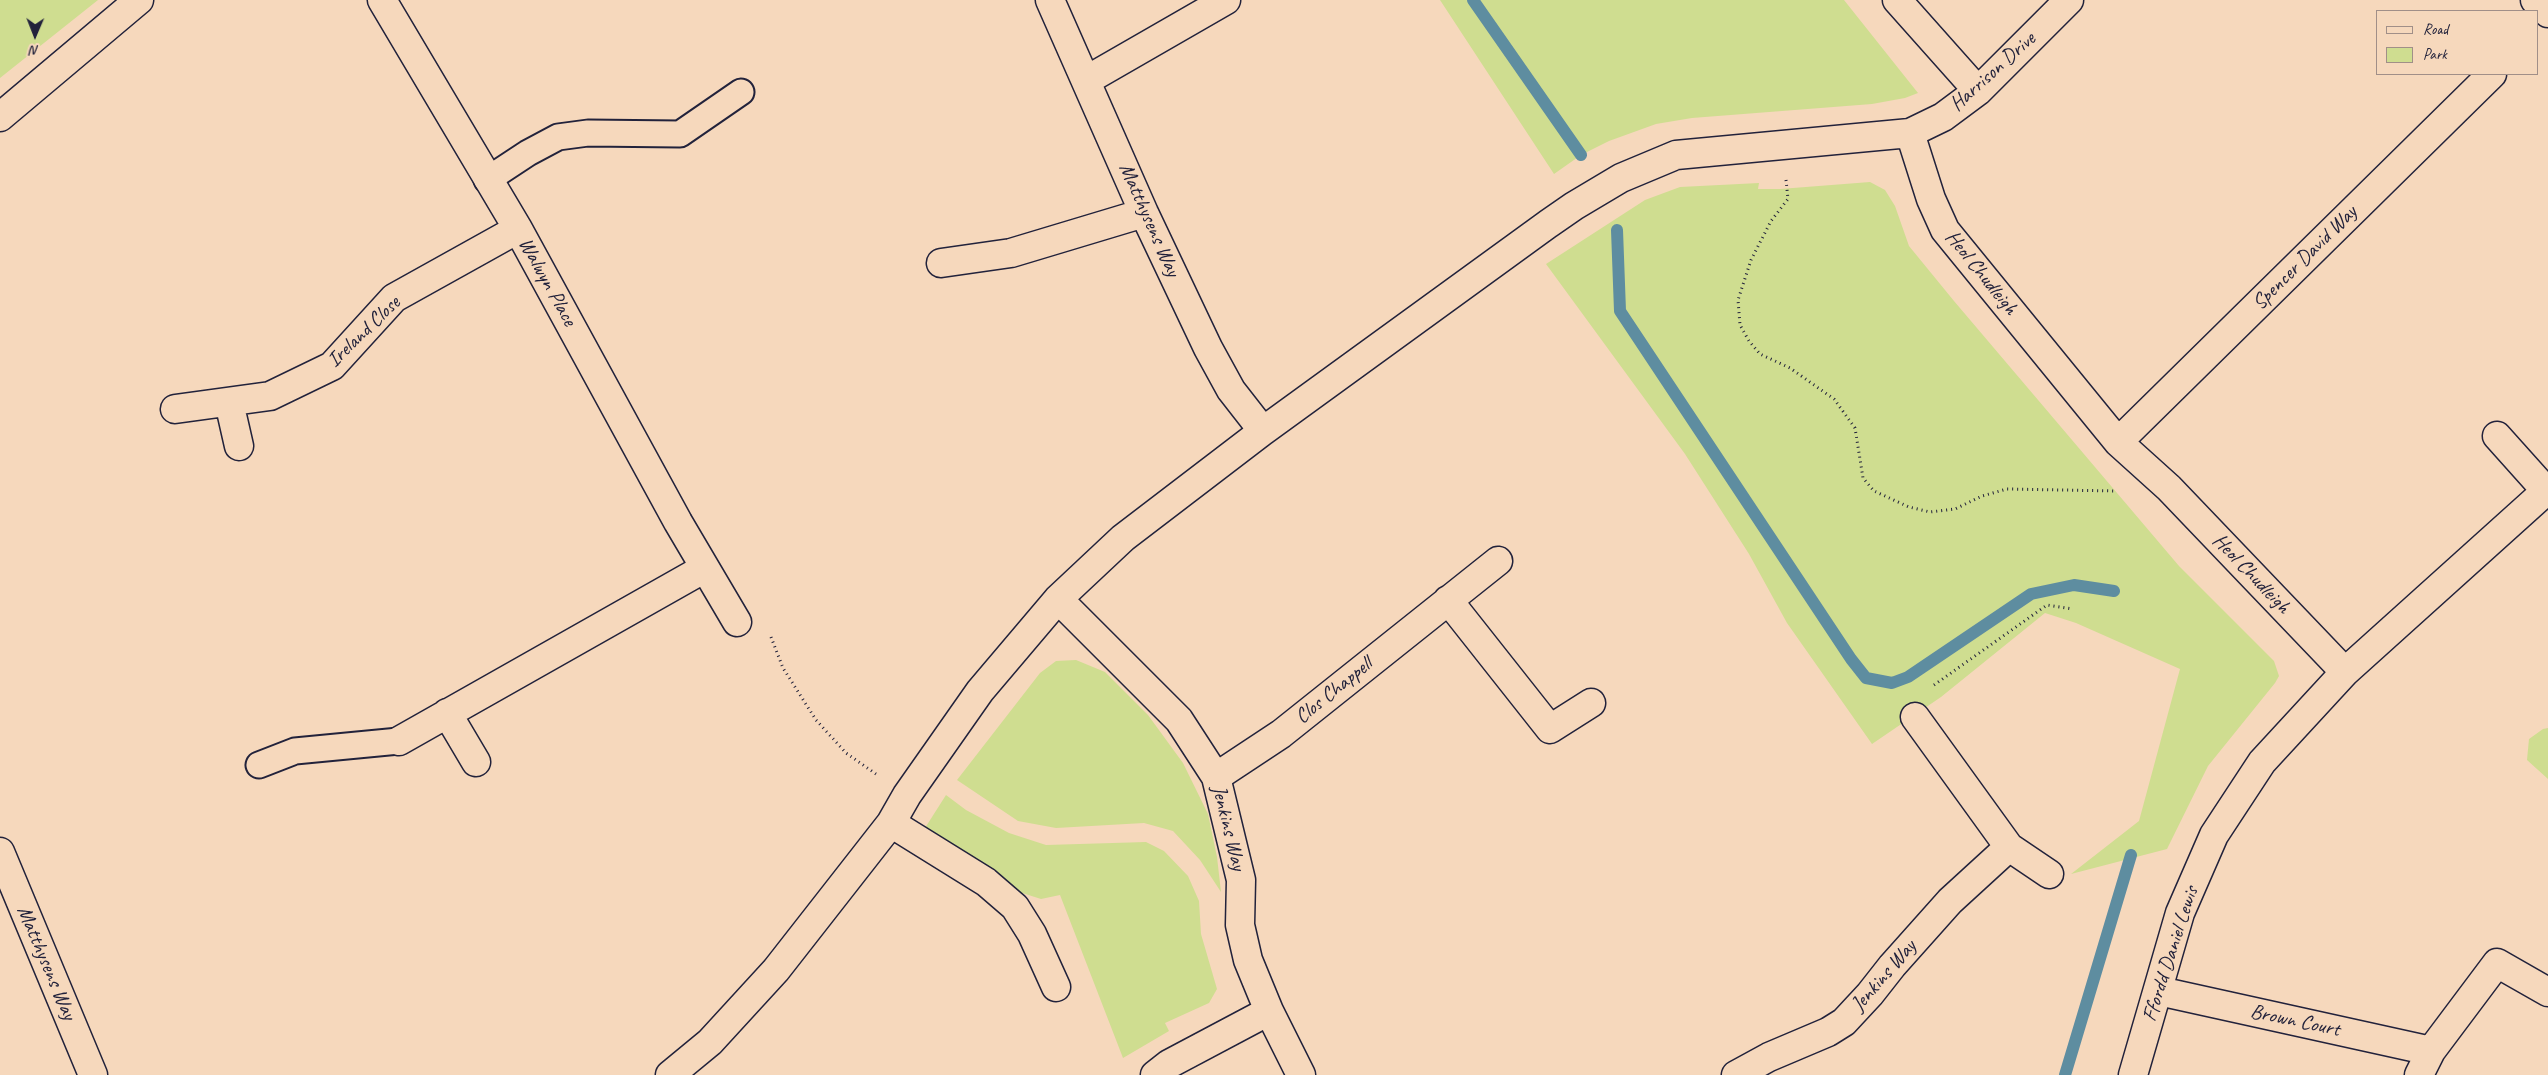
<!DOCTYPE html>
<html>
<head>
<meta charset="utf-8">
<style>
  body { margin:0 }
  #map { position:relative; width:2548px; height:1075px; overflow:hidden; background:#f6d8bc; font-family:Caveat,sans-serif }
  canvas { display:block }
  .legend { position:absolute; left:2376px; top:10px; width:162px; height:65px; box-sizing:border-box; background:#f6d8bc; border:1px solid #a18f88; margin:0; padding:6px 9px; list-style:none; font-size:15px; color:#22223b }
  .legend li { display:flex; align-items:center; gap:10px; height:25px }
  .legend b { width:25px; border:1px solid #a18f88 }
  .north { position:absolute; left:10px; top:10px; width:50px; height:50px; -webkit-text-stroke:4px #f6d8bc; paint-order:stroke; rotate:181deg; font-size:14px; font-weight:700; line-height:20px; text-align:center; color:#22223b }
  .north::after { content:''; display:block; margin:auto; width:18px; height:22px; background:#22223b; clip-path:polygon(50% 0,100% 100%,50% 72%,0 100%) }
</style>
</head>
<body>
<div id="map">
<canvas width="2548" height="1075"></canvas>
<ul class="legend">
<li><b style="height:6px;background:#f6d8bc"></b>Road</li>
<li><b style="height:14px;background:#cfdd90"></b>Park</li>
</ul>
<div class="north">N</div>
</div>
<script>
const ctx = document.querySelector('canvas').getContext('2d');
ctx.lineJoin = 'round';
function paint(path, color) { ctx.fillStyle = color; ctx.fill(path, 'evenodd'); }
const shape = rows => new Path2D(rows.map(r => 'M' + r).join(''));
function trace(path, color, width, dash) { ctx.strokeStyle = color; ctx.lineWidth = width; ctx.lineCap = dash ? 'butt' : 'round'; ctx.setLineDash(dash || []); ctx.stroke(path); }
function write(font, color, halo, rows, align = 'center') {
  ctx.font = font + ' Caveat,sans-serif'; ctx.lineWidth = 4.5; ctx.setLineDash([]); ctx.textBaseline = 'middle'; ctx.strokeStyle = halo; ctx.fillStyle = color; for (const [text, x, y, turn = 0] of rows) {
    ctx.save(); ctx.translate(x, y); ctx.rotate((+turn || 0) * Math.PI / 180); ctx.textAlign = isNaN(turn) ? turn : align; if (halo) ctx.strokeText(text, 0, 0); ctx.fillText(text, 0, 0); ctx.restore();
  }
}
paint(shape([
  [0,0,98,0,0,78],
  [1440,0,1844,0,1918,93,1905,98,1872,104,1692,118,1656,124,1609,141,1581,155,1554,174],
  [1870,182,1885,190,1895,206,1909,246,1954,301,2179,566,2274,661,2279,676,2275,683,2208,766,2167,849,2071,874,2139,821,2180,669,2076,623,2045,613,1941,697,1872,744,1787,623,1749,554,1685,454,1546,264,1645,200,1680,187,1759,183,1758,189,1780,189],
  [1076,660,1105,672,1148,715,1183,763,1208,814,1217,857,1221,892,1200,860,1173,831,1144,823,1056,828,1018,821,957,780,1040,673,1056,661],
  [2548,728,2548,779,2527,760,2529,739,2543,729],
  [946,795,966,810,1009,833,1046,845,1146,842,1164,851,1188,876,1199,901,1201,934,1217,989,1209,1003,1165,1023,1169,1031,1123,1058,1060,895,1041,899,1016,891,925,828]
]), '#cfdd90');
trace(shape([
  [1473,0,1581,155],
  [1617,230,1620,311,1851,659,1866,678,1892,683,1908,677,2031,594,2074,585,2114,591],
  [2065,1075,2131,855]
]), '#5e8da0', 12);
const service = shape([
  [487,180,528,153,558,137,588,133,680,134,741,92],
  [259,765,295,751,399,741]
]);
const minor = shape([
  [382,0,518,229,678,522,737,622],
  [1050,0,1144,213,1208,348,1231,390,1263,431],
  [1897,0,1978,91],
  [2535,0,2548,13],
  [1087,80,1226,0],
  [0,117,139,0],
  [1910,133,1931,199,1945,230,2118,442,2169,488,2345,672],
  [941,263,1011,253,1144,213],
  [229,402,239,446],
  [175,409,270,396,332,366,394,298,518,229],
  [2497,436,2548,493],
  [2118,442,2492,74],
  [1058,599,1179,720,1216,777,1241,880,1240,925,1248,960,1269,1011,1301,1075],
  [1448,600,1550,729,1591,703],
  [447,713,476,762],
  [1915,717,2009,847,2049,874],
  [399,741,705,568],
  [1216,777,1281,734,1498,561],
  [891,823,986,882,1015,907,1032,934,1056,987],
  [0,852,93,1075],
  [2159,991,2431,1051],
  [670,1075,710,1042,776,970,891,823,907,795,980,691,1058,599,1123,538,1263,431,1548,224,1574,206,1621,178,1676,155,1910,133,1943,117,1978,91,2069,0],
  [1155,1075,1169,1064,1269,1011],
  [1736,1075,1769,1057,1828,1032,1844,1022,1870,994,1892,966,1950,901,2009,847],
  [2133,1075,2180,913,2214,835,2262,762,2345,672,2546,491],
  [2419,1075,2431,1051,2497,963,2548,992]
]);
trace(service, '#22223b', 29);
trace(minor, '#22223b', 31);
trace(shape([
  [1786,180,1788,199,1771,221,1751,260,1738,300,1740,325,1749,341,1760,354,1790,368,1834,399,1855,428,1863,478,1874,491,1909,507,1930,512,1955,509,1982,496,2007,489,2116,491],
  [771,637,783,668,816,720,846,753,876,774],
  [1934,685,2047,605,2073,609]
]), '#22223b', 3, [1, 4]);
trace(service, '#f6d8bc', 25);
trace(minor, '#f6d8bc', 28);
write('21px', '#22223b', '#f6d8bc', [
  ["Harrison Drive",1993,72,-42],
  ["Matthysens Way",1149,220,66],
  ["Spencer David Way",2305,258,-45],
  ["Heol Chudleigh",1981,273,51],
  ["Walwyn Place",547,282,61],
  ["Ireland Close",364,332,-44],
  ["Heol Chudleigh",2251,574,46],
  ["Clos Chappell",1334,691,-39],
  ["Jenkins Way",1228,828,76],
  ["Ffordd Daniel Lewis",2171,954,-72],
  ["Matthysens Way",46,963,67],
  ["Jenkins Way",1884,976,-49],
  ["Brown Court",2295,1021,12]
]);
</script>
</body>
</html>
